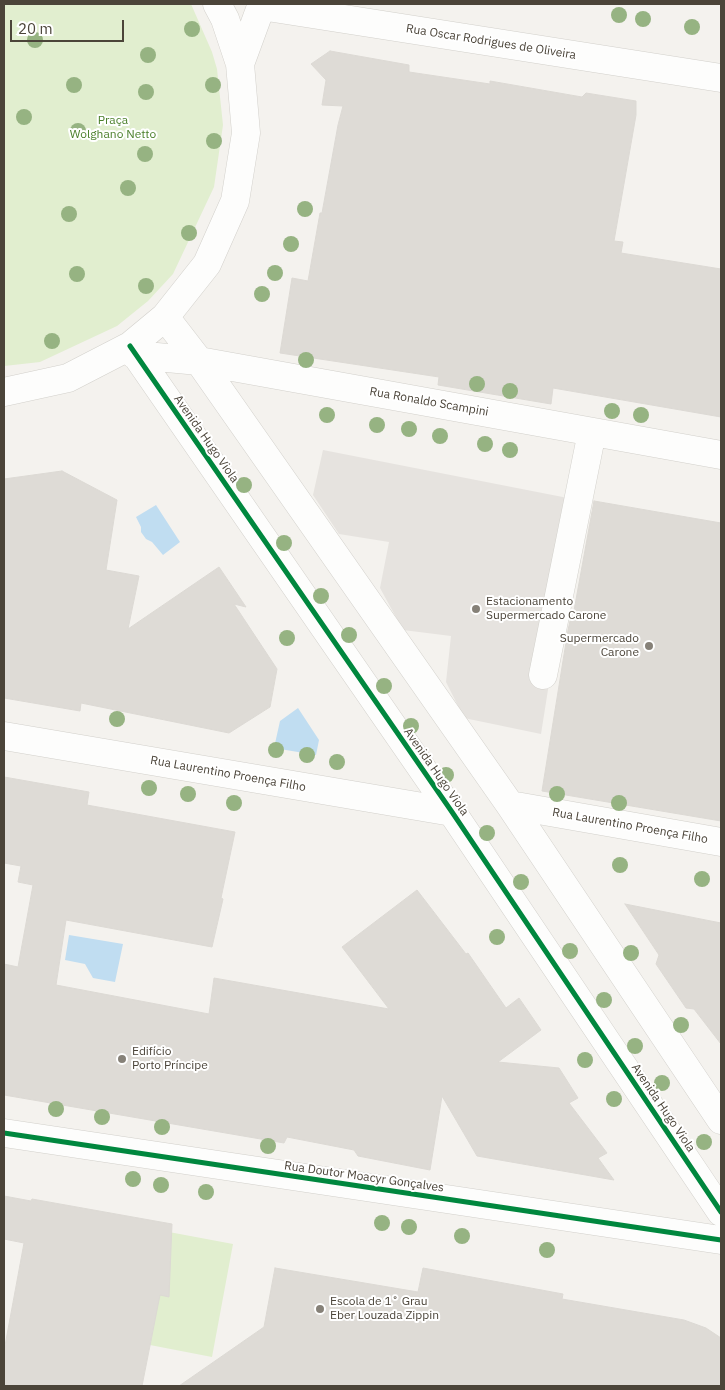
<!DOCTYPE html>
<html>
<head>
<meta charset="utf-8">
<style>
  body { margin:0 }
  #map { position:relative; width:725px; height:1390px; overflow:hidden; background:#f4f2ee; font-family:"IBM Plex Sans",sans-serif }
  canvas { display:block }
  .frame { position:absolute; inset:0; border:5px solid #4b4439; pointer-events:none }
  .scale { position:absolute; left:10px; top:20px; width:114px; height:22px; box-sizing:border-box; border:2px solid #4b4439; border-top:0; padding-left:6px; font-size:15px; line-height:18px; white-space:nowrap; color:#4b4439; -webkit-text-stroke:4px #fff; paint-order:stroke }
</style>
</head>
<body>
<div id="map">
<canvas width="725" height="1390"></canvas>
<div class="frame"></div>
<div class="scale">20 m</div>
</div>
<script>
const ctx = document.querySelector('canvas').getContext('2d');
ctx.lineJoin = 'round';
function paint(path, color) { ctx.fillStyle = color; ctx.fill(path, 'evenodd'); }
const shape = rows => new Path2D(rows.map(r => 'M' + r).join(''));
function trace(path, color, width, dash) { ctx.strokeStyle = color; ctx.lineWidth = width; ctx.lineCap = dash ? 'butt' : 'round'; ctx.setLineDash(dash || []); ctx.stroke(path); }
function write(font, color, halo, rows, align = 'center') {
  ctx.font = font + ' "IBM Plex Sans",sans-serif'; ctx.lineWidth = 4; ctx.setLineDash([]); ctx.textBaseline = 'middle'; ctx.strokeStyle = halo; ctx.fillStyle = color; for (const [text, x, y, turn = 0] of rows) {
    ctx.save(); ctx.translate(x, y); ctx.rotate((+turn || 0) * Math.PI / 180); ctx.textAlign = isNaN(turn) ? turn : align; if (halo) ctx.strokeText(text, 0, 0); ctx.fillText(text, 0, 0); ctx.restore();
  }
}
paint(shape([
  [4,4,191,4,212,52,217,69,223,125,214,187,173,274,148,301,117,326,40,362,4,366],
  [169,1232,233,1244,212,1357,150,1345]
]), '#e1eecf');
paint(shape([
  [323,450,578,500,541,734,464,718,446,682,451,636,403,630,380,588,389,542,339,534,313,495]
]), '#e6e3df');
paint(shape([
  [156,505,180,542,163,555,152,542,146,539,141,532,141,527,136,517],
  [298,708,319,740,316,755,274,748,280,721],
  [69,935,123,944,115,982,93,978,85,964,65,960]
]), '#c0ddf1');
const building = shape([
  [330,51,409,65,409,72,490,84,490,81,582,97,586,93,636,101,636,115,614,241,623,242,621,253,721,269,721,417,553,388,551,404,438,385,439,377,280,353,292,278,308,281,320,213,322,213,338,125,343,106,322,105,326,80,311,64,330,51],
  [62,471,117,500,106,570,139,576,128,629,219,567,246,607,234,604,277,669,270,707,229,733,81,703,80,711,4,698,4,479,62,471],
  [594,501,721,523,721,821,542,791,568,630,570,621,573,616,594,501],
  [4,777,89,792,87,805,235,832,221,898,223,899,212,947,66,920,56,985,209,1014,214,978,389,1009,342,947,417,890,466,954,468,953,506,1008,519,998,541,1030,498,1062,559,1068,578,1098,569,1103,607,1153,598,1158,614,1180,477,1156,442,1096,430,1170,358,1156,354,1150,287,1137,284,1143,4,1095,4,964,18,967,33,885,18,882,21,866,4,863,4,777],
  [625,904,721,923,721,1044,694,1009,686,1008,656,964,659,955,625,904],
  [4,1196,31,1201,32,1199,172,1224,169,1297,160,1295,142,1386,4,1386,4,1351,24,1243,4,1239,4,1196],
  [275,1268,418,1292,423,1268,563,1294,562,1299,684,1320,706,1328,721,1338,721,1386,179,1386,264,1327,275,1268]
]);
paint(building, '#dedbd6');
trace(building, '#dcd9d4', 1);
const minor = shape([
  [261,6,721,78],
  [240,64,262,4],
  [165,317,199,361,510,805,721,1120],
  [130,346,452,812,721,1212],
  [135,355,199,361,721,455],
  [4,392,68,378,130,346,165,317,207,264,235,201,246,133,240,64,225,19,217,4],
  [543,675,592,432],
  [4,736,452,812],
  [510,805,721,842],
  [4,1133,721,1240]
]);
trace(minor, '#d2d0cb', 29);
trace(minor, '#fdfdfc', 28);
trace(shape([
  [130,346,452,812,721,1212],
  [4,1133,721,1240]
]), '#00873e', 5);
ctx.fillStyle = '#96b382';
for (const [x, y] of [
  [619,15],
  [643,19],
  [692,27],
  [192,29],
  [35,40],
  [148,55],
  [74,85],
  [213,85],
  [146,92],
  [24,117],
  [78,131],
  [214,141],
  [145,154],
  [128,188],
  [305,209],
  [69,214],
  [189,233],
  [291,244],
  [275,273],
  [77,274],
  [146,286],
  [262,294],
  [52,341],
  [306,360],
  [477,384],
  [510,391],
  [612,411],
  [327,415],
  [641,415],
  [377,425],
  [409,429],
  [440,436],
  [485,444],
  [510,450],
  [244,485],
  [284,543],
  [321,596],
  [349,635],
  [287,638],
  [384,686],
  [117,719],
  [411,726],
  [276,750],
  [307,755],
  [337,762],
  [446,775],
  [149,788],
  [188,794],
  [557,794],
  [234,803],
  [619,803],
  [487,833],
  [620,865],
  [702,879],
  [521,882],
  [497,937],
  [570,951],
  [631,953],
  [604,1000],
  [681,1025],
  [635,1046],
  [585,1060],
  [662,1083],
  [614,1099],
  [56,1109],
  [102,1117],
  [162,1127],
  [704,1142],
  [268,1146],
  [133,1179],
  [161,1185],
  [206,1192],
  [382,1223],
  [409,1227],
  [462,1236],
  [547,1250]
]) { ctx.beginPath(); ctx.arc(x, y, 8, 0, 2 * Math.PI); ctx.fill(); }
for (const [x, y, r, color] of [
  [476,609,5,"#868178"],
  [649,646,5,"#868178"],
  [122,1059,5,"#868178"],
  [320,1309,5,"#868178"]
]) { const dot = new Path2D(); dot.arc(x, y, r, 0, 2 * Math.PI); ctx.fillStyle = color; ctx.fill(dot); trace(dot, '#fff', 2); }
write('12px', '#4b4439', '#fff', [
  ["Rua Oscar Rodrigues de Oliveira",491,42,9],
  ["Rua Ronaldo Scampini",429,402,10],
  ["Avenida Hugo Viola",206,439,55],
  ["Avenida Hugo Viola",436,772,55],
  ["Rua Laurentino Proença Filho",228,774,10],
  ["Rua Laurentino Proença Filho",630,826,10],
  ["Avenida Hugo Viola",663,1108,56],
  ["Rua Doutor Moacyr Gonçalves",364,1177,8]
]);
write('12px', '#4a7f2a', '#fff', [
  ["Praça",113,121],
  ["Wolghano Netto",113,135]
]);
write('12px', '#4b4439', '#fff', [
  ["Estacionamento",486,602],
  ["Supermercado Carone",486,616],
  ["Supermercado",639,639,"right"],
  ["Carone",639,653,"right"],
  ["Edifício",132,1052],
  ["Porto Príncipe",132,1066],
  ["Escola de 1˚ Grau",330,1302],
  ["Eber Louzada Zippin",330,1316]
], 'left');
</script>
</body>
</html>
